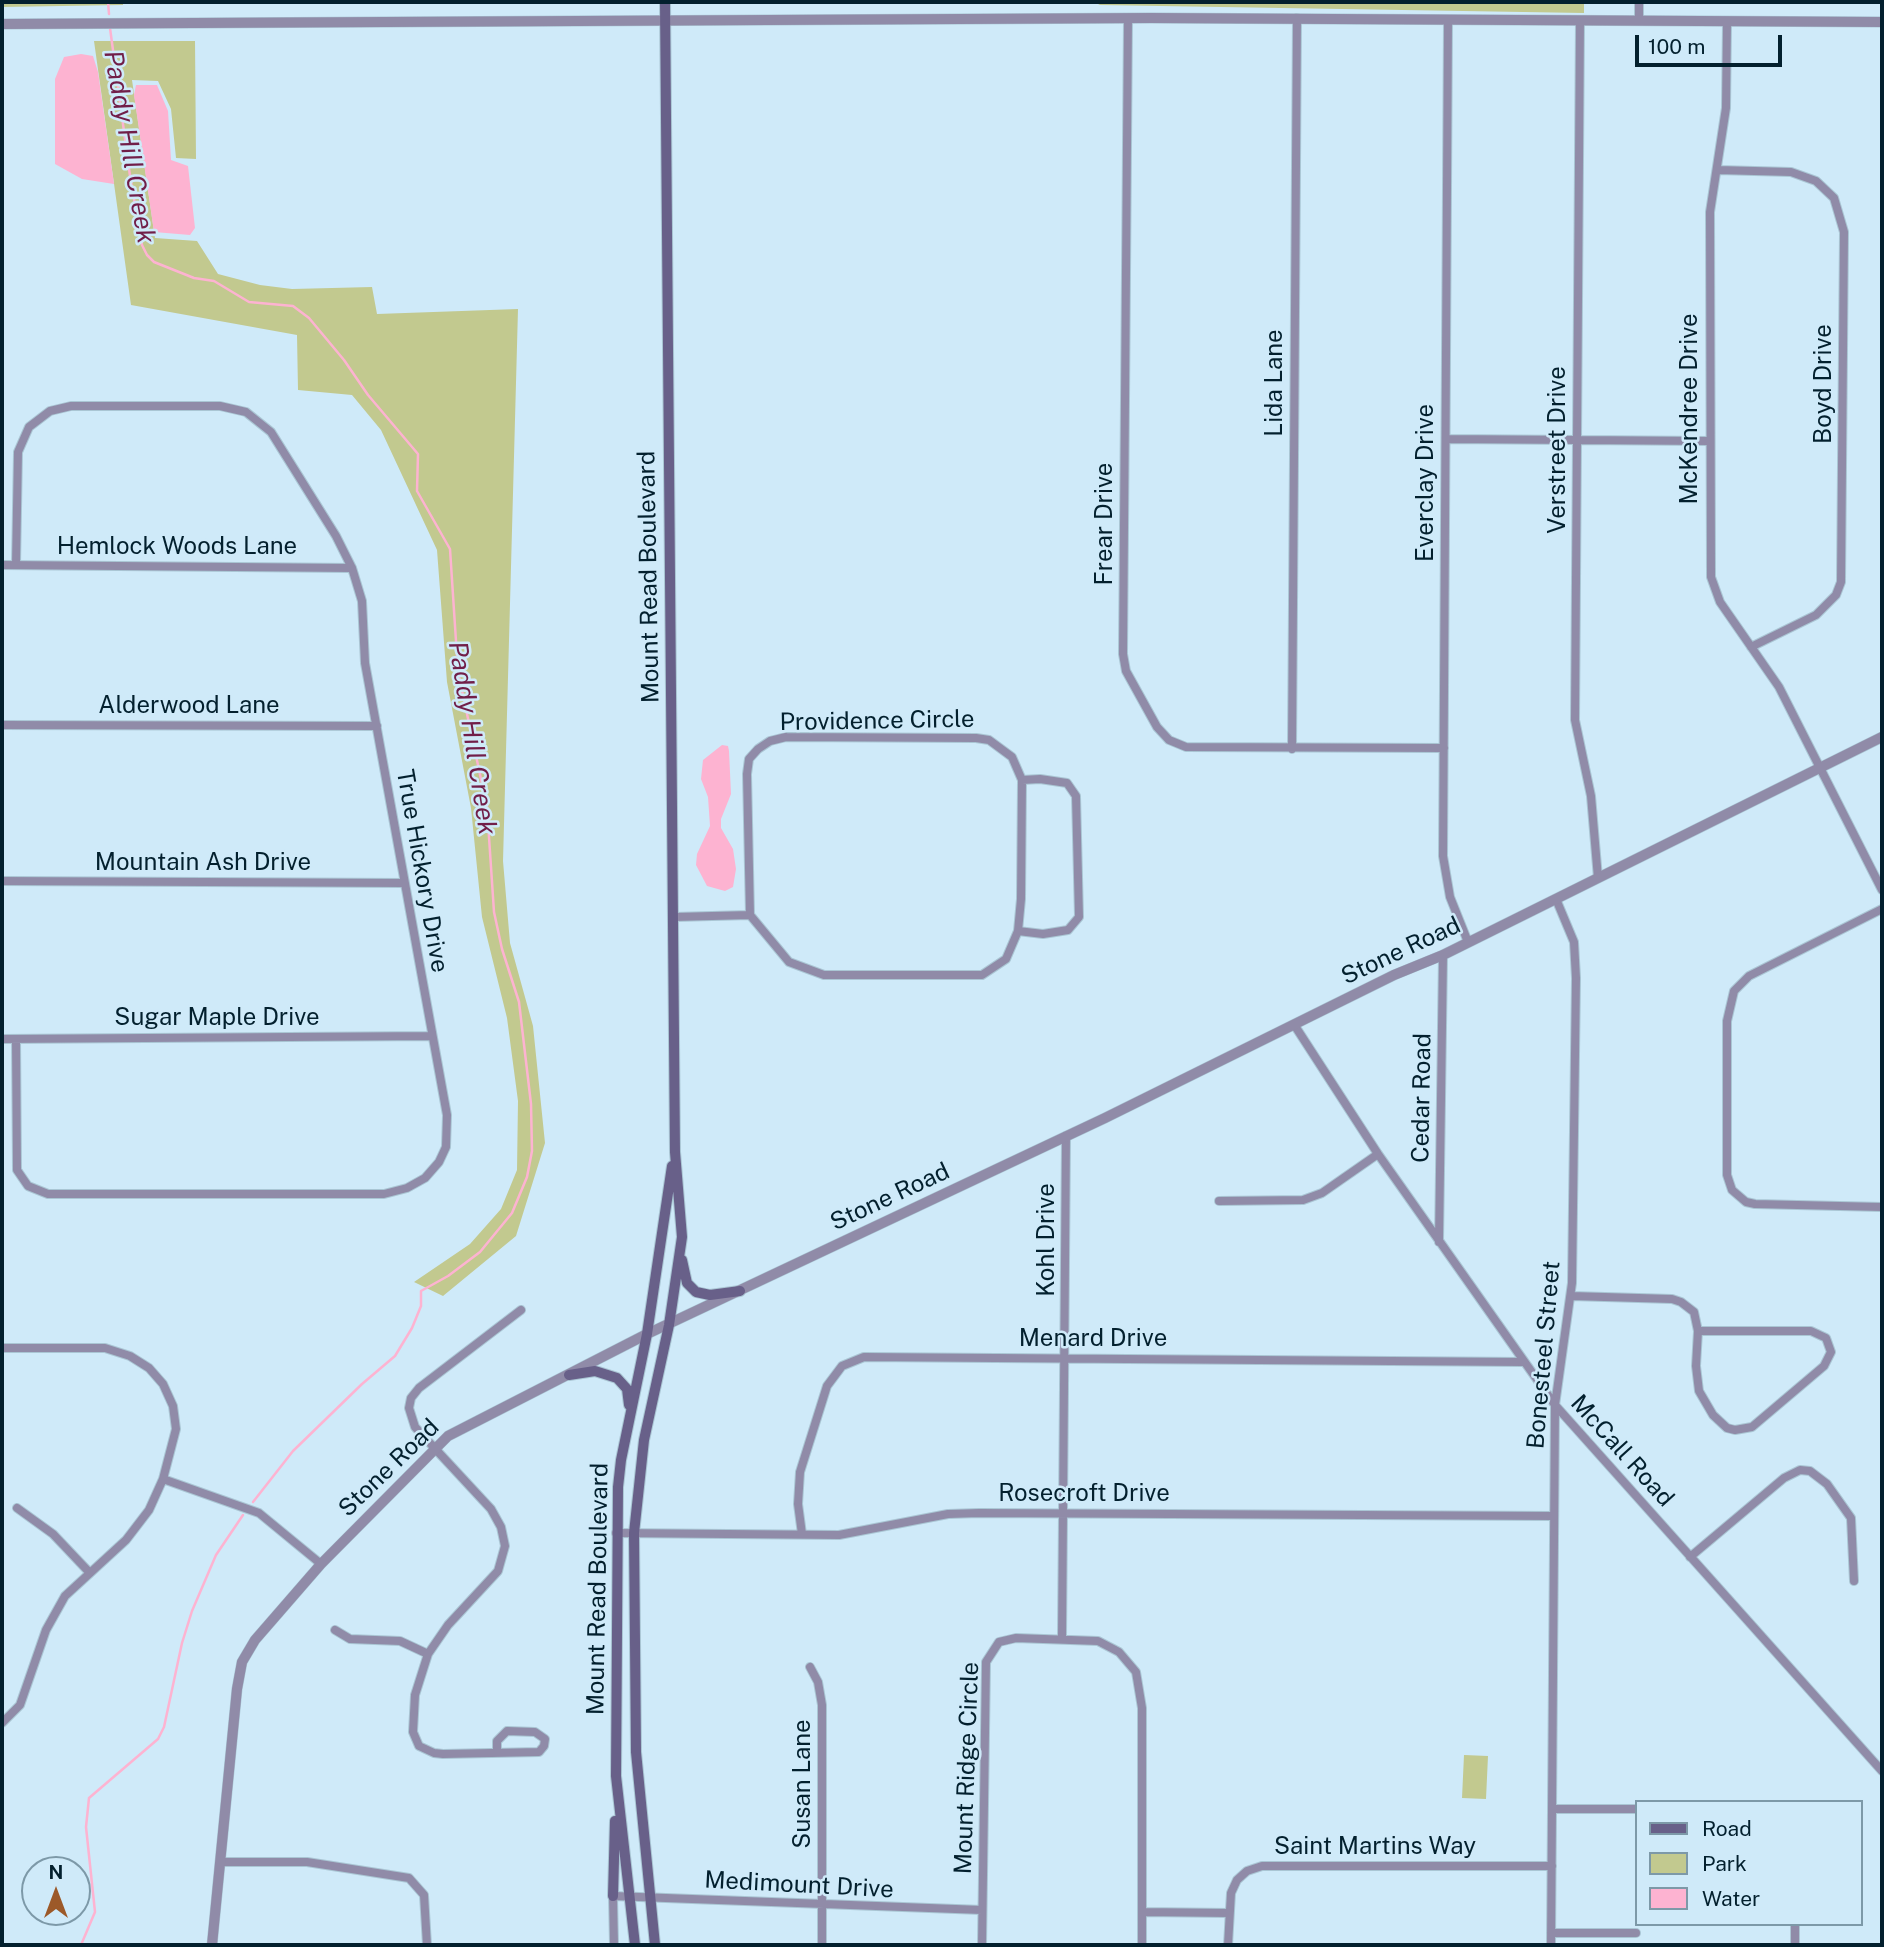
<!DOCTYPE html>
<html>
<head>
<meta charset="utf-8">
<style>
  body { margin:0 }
  #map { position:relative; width:1884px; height:1947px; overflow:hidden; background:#cfeaf9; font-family:"Public Sans",sans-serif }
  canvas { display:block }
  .frame { position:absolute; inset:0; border:4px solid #03202e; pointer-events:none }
  .legend { position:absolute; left:1635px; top:1800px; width:228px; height:126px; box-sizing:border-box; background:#cfeaf9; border:2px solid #7d99a8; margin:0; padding:9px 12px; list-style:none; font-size:21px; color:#03202e }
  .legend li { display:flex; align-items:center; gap:14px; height:35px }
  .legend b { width:35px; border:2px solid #7d99a8 }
  .north { position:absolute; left:21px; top:1856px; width:70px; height:70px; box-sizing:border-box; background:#cfeaf9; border:2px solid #7d99a8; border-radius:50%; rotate:0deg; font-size:19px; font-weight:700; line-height:28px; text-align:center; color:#03202e }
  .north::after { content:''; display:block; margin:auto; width:24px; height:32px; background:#9c5929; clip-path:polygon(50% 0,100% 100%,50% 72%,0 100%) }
  .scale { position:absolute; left:1635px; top:35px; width:147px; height:32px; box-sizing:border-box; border:4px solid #03202e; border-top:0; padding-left:9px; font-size:21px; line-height:24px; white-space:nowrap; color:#03202e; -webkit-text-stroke:5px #cfeaf9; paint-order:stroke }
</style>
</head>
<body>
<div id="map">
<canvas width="1884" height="1947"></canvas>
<div class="frame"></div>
<ul class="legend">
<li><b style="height:9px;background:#686089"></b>Road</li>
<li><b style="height:19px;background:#c2c98f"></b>Park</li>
<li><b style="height:19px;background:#fdb3d1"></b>Water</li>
</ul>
<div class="north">N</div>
<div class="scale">100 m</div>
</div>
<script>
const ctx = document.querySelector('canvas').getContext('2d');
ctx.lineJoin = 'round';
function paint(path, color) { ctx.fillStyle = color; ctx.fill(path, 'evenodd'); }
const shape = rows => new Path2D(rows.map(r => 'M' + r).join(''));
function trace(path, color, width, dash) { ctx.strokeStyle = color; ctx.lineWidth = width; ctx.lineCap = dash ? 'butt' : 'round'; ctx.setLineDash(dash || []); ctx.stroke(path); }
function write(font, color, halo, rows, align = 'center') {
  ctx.font = font + ' "Public Sans",sans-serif'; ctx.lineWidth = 5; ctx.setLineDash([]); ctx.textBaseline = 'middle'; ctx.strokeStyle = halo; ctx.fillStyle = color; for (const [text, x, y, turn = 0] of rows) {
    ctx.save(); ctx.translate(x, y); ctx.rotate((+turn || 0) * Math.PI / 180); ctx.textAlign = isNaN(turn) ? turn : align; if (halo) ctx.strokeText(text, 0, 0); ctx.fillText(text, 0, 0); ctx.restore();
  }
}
paint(shape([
  [2,2,123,2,123,5,2,7],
  [1094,2,1584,2,1584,13,1100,5],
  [94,41,195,41,196,159,176,158,171,109,158,81,132,80,155,238,197,241,218,274,260,285,292,289,372,287,377,314,518,309,503,861,510,943,533,1026,545,1143,516,1236,443,1296,414,1282,470,1244,501,1209,517,1170,518,1101,507,1018,482,917,471,808,447,682,437,550,381,430,352,395,298,390,297,335,131,305],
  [1464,1755,1488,1756,1486,1799,1462,1798]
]), '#c2c98f');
paint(shape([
  [81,54,93,56,98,72,114,184,82,179,55,164,55,79,64,57],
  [136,85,157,85,168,111,171,160,188,166,195,228,190,235,154,232,134,95],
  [722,745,728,746,729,751,731,794,721,819,721,828,733,849,736,869,733,887,725,891,707,886,696,865,697,854,710,826,708,797,701,779,703,760]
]), '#fdb3d1');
trace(shape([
  [108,2,109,14],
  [110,28,130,176,142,245,147,255,154,262,194,278,214,281,249,302,293,306,309,318,344,360,368,395,418,454,417,491,450,549,458,672,487,807,494,912,502,949,519,1002,531,1104,532,1151,527,1177,512,1213,480,1252,448,1276,421,1291,421,1306,412,1328,395,1356,362,1384,293,1451,253,1502],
  [81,1945,95,1912,86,1827,89,1798,158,1739,164,1727,182,1643,192,1611,216,1555,243,1515]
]), '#fdb3d1', 2.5);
const minor = shape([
  [1128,18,1123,654,1126,671,1157,727,1169,740,1186,747,1444,748],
  [1448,20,1443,856,1450,897,1468,942],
  [1580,20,1575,720,1591,796,1598,878],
  [1639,21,1639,2],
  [1727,22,1726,108,1710,212,1711,577,1720,602,1779,687,1882,890],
  [1718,170,1791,172,1816,181,1834,198,1844,232,1841,582,1836,595,1816,615,1751,647],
  [1446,439,1709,441],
  [2,565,352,568],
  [2,725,377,726],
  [786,737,976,738,989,740,1012,757,1022,780,1021,899,1018,931,1006,959,982,975,824,975,789,962,750,915,747,774,749,759,758,749,770,741,786,737],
  [1292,749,1297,18],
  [2,881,404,883],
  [1882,909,1749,976,1734,991,1727,1021,1727,1175,1732,1190,1746,1202,1755,1204,1882,1207],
  [674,917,750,915],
  [1018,931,1043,934,1068,930,1079,917,1076,796,1067,783,1040,779,1022,780],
  [1295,1026,1378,1154,1555,1405,1882,1771],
  [2,1039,432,1036],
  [16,1039,17,1170,28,1186,48,1194,384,1194,407,1188,425,1178,439,1162,446,1147,447,1115,365,663,362,601,352,568,336,536,271,432,246,412,220,406,71,406,50,411,29,427,18,452,16,565],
  [1219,1201,1303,1200,1322,1193,1378,1154],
  [1439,1242,1443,955],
  [1571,1296,1672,1299,1681,1302,1694,1312,1698,1331],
  [1698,1331,1811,1331,1826,1338,1831,1352,1824,1366,1752,1427,1735,1430,1727,1428,1713,1415,1699,1391,1696,1366,1698,1331],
  [2,1348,105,1348,130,1356,149,1368,163,1384,173,1406,176,1429,163,1479,149,1510,126,1540,65,1596,46,1630,20,1705,2,1723],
  [163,1479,259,1513,321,1564],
  [17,1508,53,1534,89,1572],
  [616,1533,839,1535,948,1514,979,1513,1554,1516],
  [802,1534,798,1504,800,1472,827,1386,842,1366,864,1357,1523,1362],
  [1690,1557,1784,1478,1800,1470,1810,1471,1827,1484,1851,1518,1854,1581],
  [335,1630,350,1639,400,1641,428,1654],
  [1062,1638,1066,1136],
  [810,1667,818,1682,822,1705,822,1945],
  [497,1753,497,1741,507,1731,535,1732,545,1739,544,1746,539,1752,443,1754,434,1753,419,1746,413,1732,415,1695,428,1654,448,1625,498,1571,505,1546,501,1527,491,1509,415,1427,409,1408,411,1398,419,1388,521,1310],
  [1552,1809,1637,1809],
  [221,1862,307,1862,409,1878,424,1895,427,1945],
  [1142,1912,1229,1913],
  [1795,1924,1795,1945],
  [1551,1933,1636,1933],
  [614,1945,613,1896,982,1910],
  [982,1945,986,1662,999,1642,1016,1638,1098,1641,1119,1652,1136,1672,1142,1708,1142,1945],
  [1228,1945,1231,1893,1237,1880,1247,1871,1262,1866,1552,1866],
  [1551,1945,1555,1405,1572,1283,1576,978,1574,942,1556,899]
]);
const tertiary = shape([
  [2,24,1151,18,1882,22],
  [212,1945,237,1689,242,1662,255,1640,321,1564,448,1436,647,1334,1105,1118,1394,975,1443,955,1882,737]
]);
const secondary = shape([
  [682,1260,687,1283,696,1292,710,1295,740,1291],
  [569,1375,595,1371,617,1378,627,1389,629,1405],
  [613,1896,615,1821],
  [635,1945,616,1776,618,1487,621,1460,647,1334,672,1166],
  [655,1945,636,1752,634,1533,644,1440,669,1325,682,1237,675,1152,665,2]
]);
trace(minor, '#aac6d4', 10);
trace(tertiary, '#aac6d4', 11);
trace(secondary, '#aac6d4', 12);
trace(minor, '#908ba8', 8);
trace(tertiary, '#908ba8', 10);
trace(secondary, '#686089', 10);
write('24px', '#03202e', '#cfeaf9', [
  ["Lida Lane",1275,383,-90],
  ["Boyd Drive",1824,384,-90],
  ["McKendree Drive",1690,409,-90],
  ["Verstreet Drive",1558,450,-90],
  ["Everclay Drive",1426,483,-90],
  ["Frear Drive",1105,524,-90],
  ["Hemlock Woods Lane",177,547],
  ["Mount Read Boulevard",649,577,-91],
  ["Alderwood Lane",189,706],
  ["Providence Circle",877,721,-1],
  ["Mountain Ash Drive",203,863],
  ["True Hickory Drive",422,871,80],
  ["Stone Road",1401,951,-25],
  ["Sugar Maple Drive",217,1018],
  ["Cedar Road",1422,1098,-89],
  ["Stone Road",890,1197,-25],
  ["Kohl Drive",1047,1240,-90],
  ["Menard Drive",1093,1339],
  ["Bonesteel Street",1544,1355,-85],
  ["McCall Road",1622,1451,48],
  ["Stone Road",389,1468,-44],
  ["Rosecroft Drive",1084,1494],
  ["Mount Read Boulevard",598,1589,-89],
  ["Mount Ridge Circle",967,1768,-88],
  ["Susan Lane",803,1784,-90],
  ["Saint Martins Way",1375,1847],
  ["Medimount Drive",799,1885,3]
]);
write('italic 26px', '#711e48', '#cfeaf9', [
  ["Paddy Hill Creek",129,147,80],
  ["Paddy Hill Creek",472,738,81]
]);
</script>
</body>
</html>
